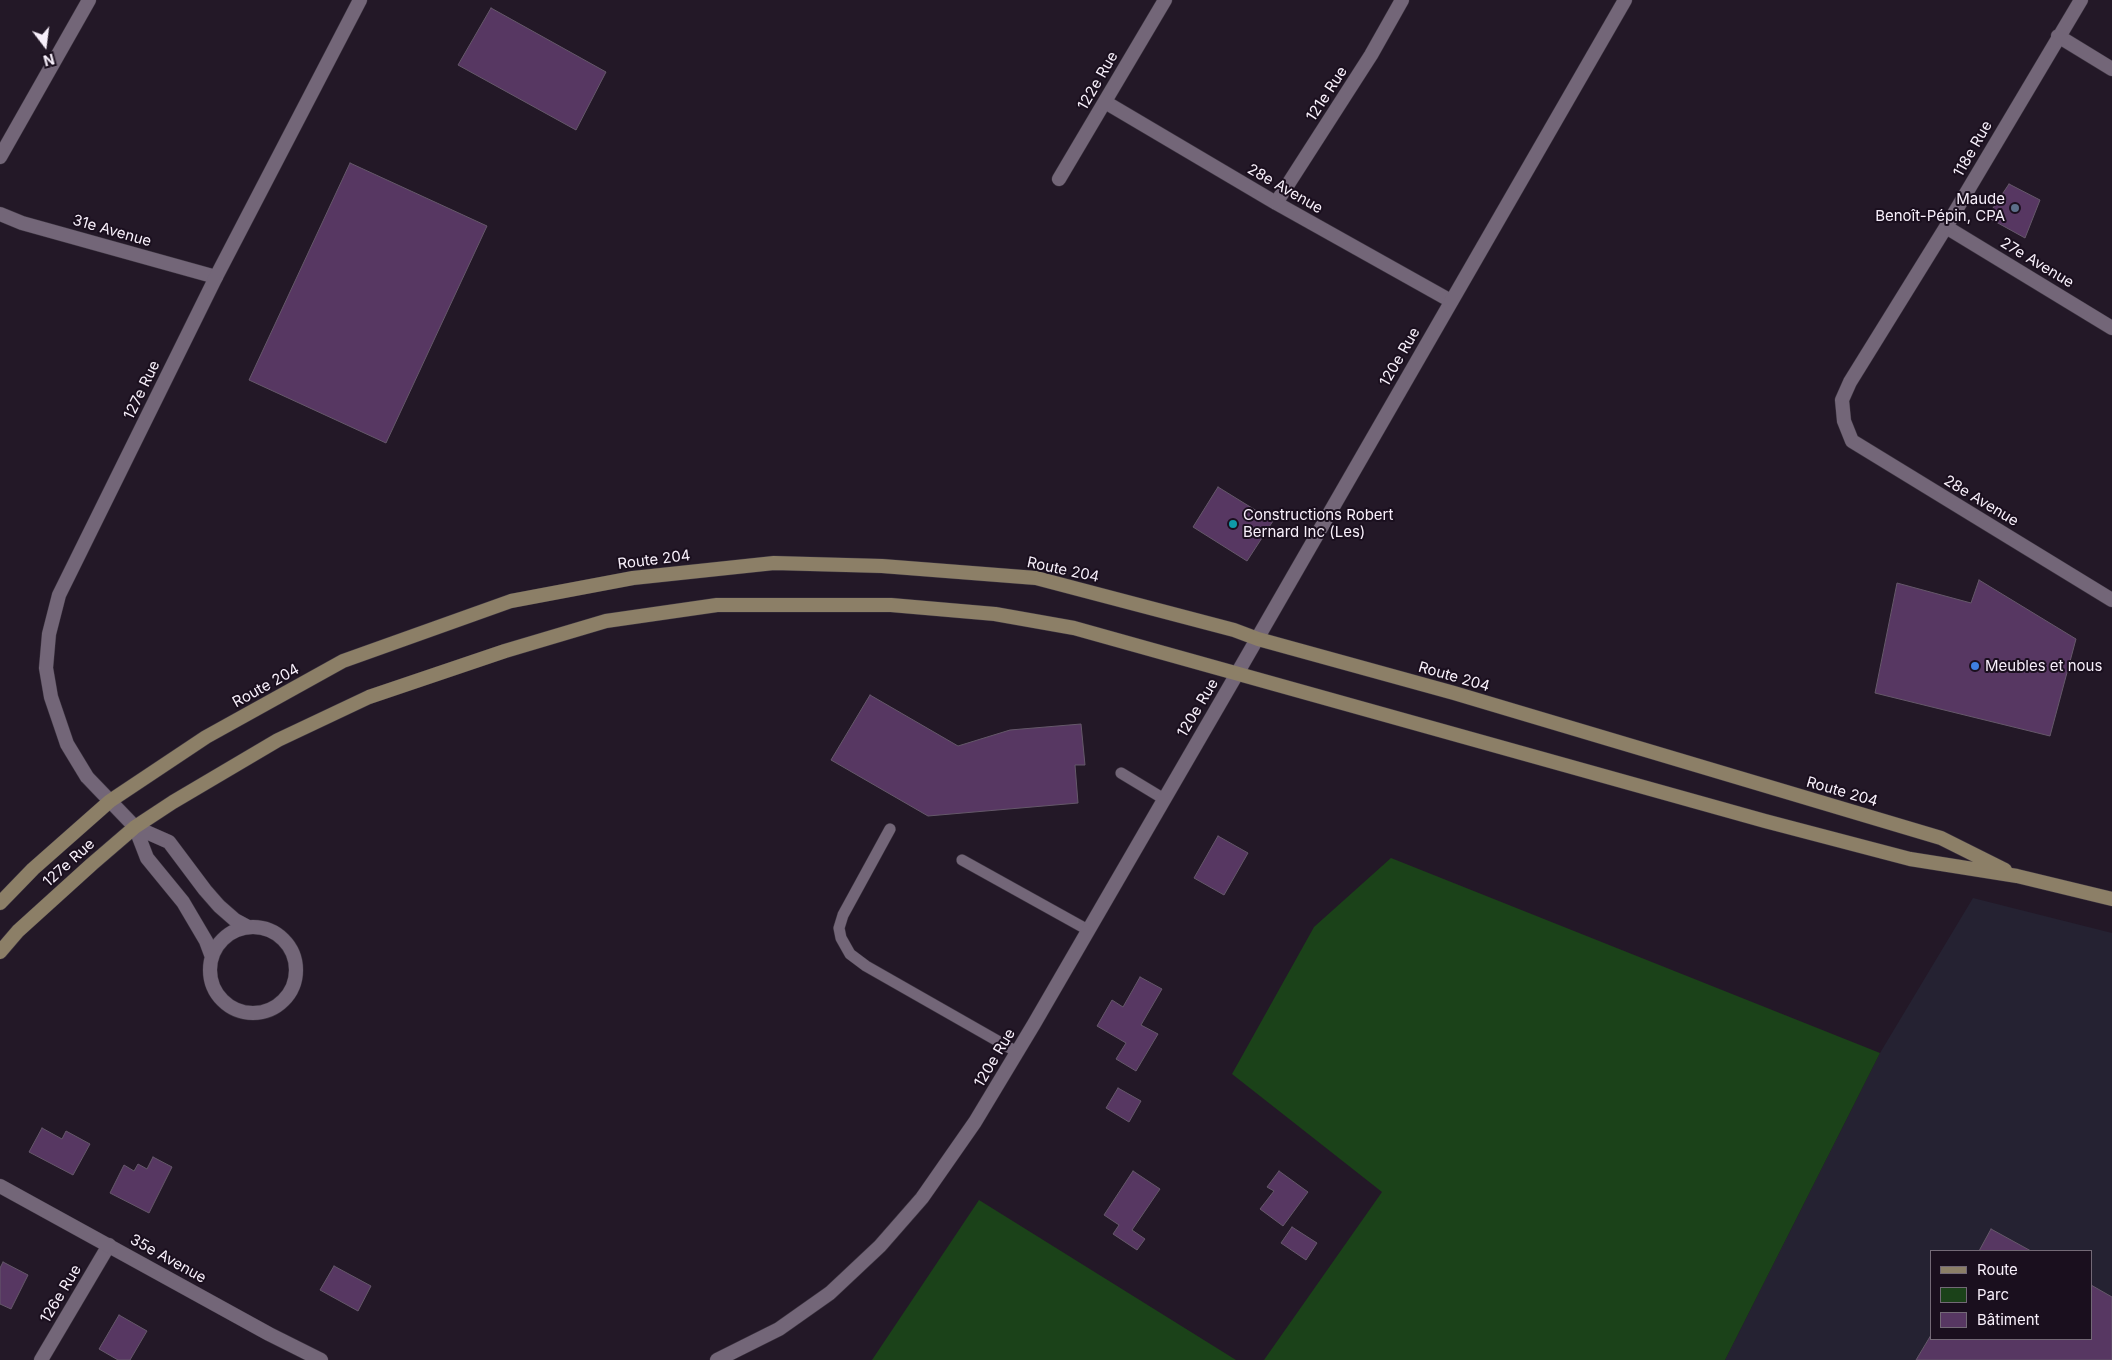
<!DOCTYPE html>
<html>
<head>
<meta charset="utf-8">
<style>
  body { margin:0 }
  #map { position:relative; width:2112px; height:1360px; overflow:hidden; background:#231827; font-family:Inter,sans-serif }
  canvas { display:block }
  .legend { position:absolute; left:1930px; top:1250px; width:162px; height:90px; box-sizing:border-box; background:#1a0f1e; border:1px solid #736976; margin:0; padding:6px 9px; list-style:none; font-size:15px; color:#f8f0fb }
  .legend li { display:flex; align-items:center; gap:10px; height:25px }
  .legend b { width:25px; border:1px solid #736976 }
  .north { position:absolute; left:20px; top:20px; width:50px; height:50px; -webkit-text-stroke:4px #1a0f1e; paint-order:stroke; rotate:165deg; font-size:14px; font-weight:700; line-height:20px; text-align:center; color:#f8f0fb }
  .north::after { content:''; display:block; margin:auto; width:18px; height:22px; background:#f8f0fb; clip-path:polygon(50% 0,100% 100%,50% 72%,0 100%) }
</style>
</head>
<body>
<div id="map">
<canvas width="2112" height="1360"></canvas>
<ul class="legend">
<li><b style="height:6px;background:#8c7f67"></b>Route</li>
<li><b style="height:14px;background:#1b4219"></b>Parc</li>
<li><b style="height:14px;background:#573762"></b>Bâtiment</li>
</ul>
<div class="north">N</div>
</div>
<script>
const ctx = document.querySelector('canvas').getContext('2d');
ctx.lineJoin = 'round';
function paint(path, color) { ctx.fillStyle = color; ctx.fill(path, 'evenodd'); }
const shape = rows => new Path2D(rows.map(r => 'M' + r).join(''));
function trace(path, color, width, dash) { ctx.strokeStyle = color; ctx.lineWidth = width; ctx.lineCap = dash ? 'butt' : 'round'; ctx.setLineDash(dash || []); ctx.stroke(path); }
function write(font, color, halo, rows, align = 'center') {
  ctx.font = font + ' Inter,sans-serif'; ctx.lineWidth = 4; ctx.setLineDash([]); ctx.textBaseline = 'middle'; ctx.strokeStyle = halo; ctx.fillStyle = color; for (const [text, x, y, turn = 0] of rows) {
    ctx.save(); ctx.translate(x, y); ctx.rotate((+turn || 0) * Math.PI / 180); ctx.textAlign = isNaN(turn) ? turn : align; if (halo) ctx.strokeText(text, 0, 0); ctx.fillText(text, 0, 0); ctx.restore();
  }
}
paint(shape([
  [1973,898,2112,933,2112,1360,1725,1360,1880,1053],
  [1931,1251,2091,1251,2091,1339,1931,1339]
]), '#252232');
paint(shape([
  [1391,858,1880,1053,1725,1360,1264,1360,1382,1192,1232,1074,1314,927],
  [979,1200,1236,1360,872,1360]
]), '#1b4219');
const building = shape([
  [491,8,606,72,576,130,458,65,491,8],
  [350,163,487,226,386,443,249,380,350,163],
  [2009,184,2040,200,2025,238,1987,217,2009,184],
  [1218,487,1273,521,1247,561,1193,527,1218,487],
  [1979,580,2076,639,2050,736,1875,693,1897,583,1971,603,1979,580],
  [870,695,958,746,1010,730,1081,724,1085,765,1075,765,1078,803,928,816,831,760,870,695],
  [1218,836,1248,853,1224,895,1194,878,1218,836],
  [1140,977,1162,989,1141,1025,1158,1034,1136,1071,1116,1059,1126,1043,1097,1026,1112,1000,1123,1007,1140,977],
  [1118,1088,1141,1101,1129,1122,1106,1108,1118,1088],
  [42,1128,62,1139,66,1131,90,1144,73,1175,29,1152,42,1128],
  [153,1157,172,1167,149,1213,110,1193,124,1165,134,1171,138,1164,147,1169,153,1157],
  [1133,1171,1160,1189,1132,1230,1145,1239,1137,1250,1113,1234,1119,1225,1104,1215,1133,1171],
  [1279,1171,1308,1192,1283,1226,1260,1209,1274,1191,1267,1187,1279,1171],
  [1292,1227,1317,1243,1306,1260,1281,1243,1292,1227],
  [1991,1229,2031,1251,1979,1251,1991,1229],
  [3,1262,28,1275,11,1309,0,1304,0,1268,3,1262],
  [334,1266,371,1286,358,1311,320,1290,334,1266],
  [2091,1285,2112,1297,2112,1360,1916,1360,1931,1335,1931,1339,2091,1339,2091,1285],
  [119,1315,147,1331,130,1360,118,1360,99,1349,119,1315]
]);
paint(building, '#573762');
trace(building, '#65586a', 1);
const service = shape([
  [1121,773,1164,799],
  [890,829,843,915,839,928,841,938,850,954,866,966,1017,1052],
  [962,860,1088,930]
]);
const minor = shape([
  [2081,0,1946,227,1850,382,1842,400,1844,421,1852,441,2112,600],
  [2058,36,2112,69],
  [1105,102,1276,203,1451,301],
  [0,157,89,0],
  [1059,179,1165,0],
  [1276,203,1371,55,1402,0],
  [0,214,22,223,216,277],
  [1946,227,2112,328],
  [135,827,169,842,205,890,219,906,235,920,248,927],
  [135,827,147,858,183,902,206,941,212,957],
  '210 970a43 43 0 1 1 86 0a43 43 0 1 1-86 0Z',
  [41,1360,109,1245]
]);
const tertiary = shape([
  [135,827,87,777,67,744,51,697,46,668,49,634,59,595,216,277,360,0],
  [0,1186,269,1334,321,1360],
  [717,1360,779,1329,830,1293,880,1246,922,1198,975,1122,1034,1024,1238,672,1625,0]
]);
const secondary = shape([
  [0,903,33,869,110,801,206,737,343,661,511,601,633,578,774,563,882,566,1036,578,1234,630,1258,639,1454,693,1941,838,2005,870],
  [0,952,18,931,92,864,135,827,173,802,278,740,369,697,505,651,606,621,717,605,891,605,995,614,1074,628,1765,821,1910,859,2017,876,2112,899]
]);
trace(service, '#3b333f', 12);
trace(minor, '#3b333f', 15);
trace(tertiary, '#3b333f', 15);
trace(secondary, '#3b333f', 15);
trace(service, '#736678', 11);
trace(minor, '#736678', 14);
trace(tertiary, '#736678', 14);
trace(secondary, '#8c7f67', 14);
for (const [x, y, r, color] of [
  [2015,208,5,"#5c6f8a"],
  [1233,524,5,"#0f9aa8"],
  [1975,666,5,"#3f7fe0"]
]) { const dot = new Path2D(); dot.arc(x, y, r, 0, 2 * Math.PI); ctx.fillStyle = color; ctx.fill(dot); trace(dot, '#1a0f1e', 2); }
write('15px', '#f8f0fb', '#1a0f1e', [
  ["122e Rue",1098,81,-60],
  ["121e Rue",1327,94,-57],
  ["118e Rue",1973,149,-60],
  ["28e Avenue",1285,189,30],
  ["31e Avenue",112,231,16],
  ["27e Avenue",2037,263,31],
  ["120e Rue",1400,357,-60],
  ["127e Rue",142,390,-64],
  ["28e Avenue",1981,501,31],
  ["Route 204",654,560,-7],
  ["Route 204",1063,570,12],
  ["Route 204",1454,677,16],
  ["Route 204",266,686,-29],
  ["120e Rue",1198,708,-59],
  ["Route 204",1842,792,16],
  ["127e Rue",69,863,-42],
  ["120e Rue",995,1058,-59],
  ["35e Avenue",168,1259,29],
  ["126e Rue",61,1294,-59]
]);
write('15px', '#f8f0fb', '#1a0f1e', [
  ["Maude",2005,199,"right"],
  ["Benoît-Pépin, CPA",2005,216,"right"],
  ["Constructions Robert",1243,515],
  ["Bernard Inc (Les)",1243,532],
  ["Meubles et nous",1985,666]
], 'left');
</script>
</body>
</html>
